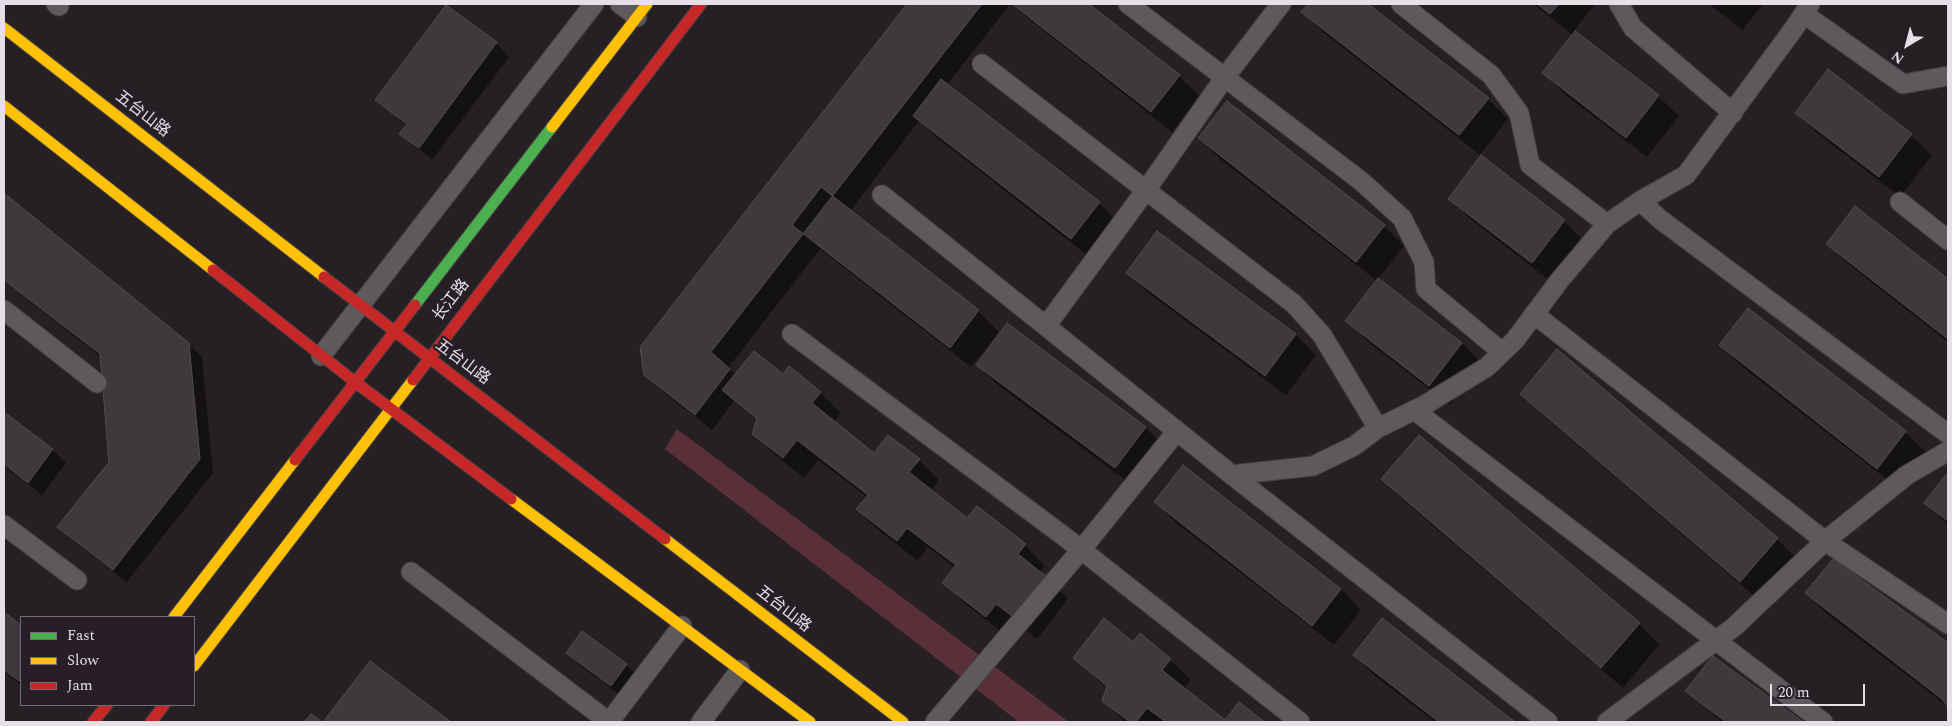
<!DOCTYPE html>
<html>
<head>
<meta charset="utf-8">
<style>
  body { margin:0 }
  #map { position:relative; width:1952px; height:726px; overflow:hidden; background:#262025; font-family:Spectral,serif }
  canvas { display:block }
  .frame { position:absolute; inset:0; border:5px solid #e6dfe5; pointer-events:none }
  .legend { position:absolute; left:20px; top:616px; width:175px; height:90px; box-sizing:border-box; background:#281e27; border:1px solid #746b73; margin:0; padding:6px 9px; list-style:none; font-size:15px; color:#e6dfe5 }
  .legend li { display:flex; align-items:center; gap:10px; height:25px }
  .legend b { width:25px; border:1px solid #746b73 }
  .north { position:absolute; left:1882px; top:20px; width:50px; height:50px; -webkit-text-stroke:4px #281e27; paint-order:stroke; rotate:217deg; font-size:14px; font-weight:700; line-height:20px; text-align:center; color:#e6dfe5 }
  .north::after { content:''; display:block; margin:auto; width:18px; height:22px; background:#e6dfe5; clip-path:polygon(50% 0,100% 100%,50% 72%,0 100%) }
  .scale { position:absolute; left:1770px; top:684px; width:95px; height:22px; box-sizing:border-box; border:2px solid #e6dfe5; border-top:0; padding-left:6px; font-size:15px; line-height:18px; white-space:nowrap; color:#e6dfe5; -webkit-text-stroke:4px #281e27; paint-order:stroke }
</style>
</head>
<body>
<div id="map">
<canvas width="1952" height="726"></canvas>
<div class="frame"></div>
<ul class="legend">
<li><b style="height:6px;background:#4caf50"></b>Fast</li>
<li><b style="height:6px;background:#ffc107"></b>Slow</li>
<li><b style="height:6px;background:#c62828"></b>Jam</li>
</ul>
<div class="north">N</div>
<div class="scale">20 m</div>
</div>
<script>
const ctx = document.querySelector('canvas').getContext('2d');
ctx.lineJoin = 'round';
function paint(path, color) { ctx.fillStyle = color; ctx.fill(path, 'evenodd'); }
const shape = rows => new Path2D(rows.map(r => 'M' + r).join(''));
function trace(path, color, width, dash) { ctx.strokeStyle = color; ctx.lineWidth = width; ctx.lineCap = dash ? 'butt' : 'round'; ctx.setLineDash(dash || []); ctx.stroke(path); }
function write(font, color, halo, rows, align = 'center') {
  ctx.font = font + ' Spectral,"Noto Sans SC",serif'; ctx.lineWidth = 4.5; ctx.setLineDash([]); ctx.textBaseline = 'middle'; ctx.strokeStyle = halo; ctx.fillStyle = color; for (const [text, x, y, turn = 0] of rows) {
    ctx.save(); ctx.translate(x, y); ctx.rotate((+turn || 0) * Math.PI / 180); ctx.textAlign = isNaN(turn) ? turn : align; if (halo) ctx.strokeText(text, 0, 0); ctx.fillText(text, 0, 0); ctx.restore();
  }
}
paint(shape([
  [677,429,1069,722,1019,722,665,449]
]), '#593039');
paint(shape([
  [909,4,1087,4,1179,76,1200,96,1172,132,1010,4,947,85,1099,203,1119,223,1092,259,935,136,919,121,850,211,978,311,999,332,971,367,820,249,728,368,736,376,783,376,820,392,841,413,834,422,875,454,919,460,939,480,931,491,967,520,1025,545,1045,566,1040,572,1068,599,1037,639,1017,623,1007,636,964,603,944,582,955,568,928,547,918,561,878,530,857,509,867,497,818,460,804,478,774,454,753,433,758,421,734,401,712,430,662,391,645,374,641,348],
  [1309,4,1366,4,1488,99,1508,119,1480,155,1323,32,1303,12],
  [1533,4,1595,4,1574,31,1658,96,1679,116,1647,157,1564,94,1544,73,1573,35],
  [1709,4,1763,4,1743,30],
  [496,43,509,57,432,160,401,134,407,126,377,100],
  [1796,112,1911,135,1932,155,1900,197,1817,133],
  [1199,138,1384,226,1404,246,1378,279,1462,343,1482,364,1450,405,1367,341,1347,321,1377,281,1220,159],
  [4,195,188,344,202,357,213,473,127,582,72,540,59,526,111,462,101,357,4,281],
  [1449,198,1564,221,1584,241,1553,283,1470,219],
  [1855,208,1948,280,1948,342,1848,264,1828,244],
  [1157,233,1296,335,1316,355,1286,395,1148,293,1128,273],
  [1748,310,1905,432,1926,452,1898,488,1741,366,1720,345],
  [1558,351,1777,539,1798,560,1761,602,1542,414,1521,394],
  [977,365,1145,427,1165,448,1136,488,998,385],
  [4,413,53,450,66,463,42,495,4,466],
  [1948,474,1948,525,1926,503],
  [1382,479,1639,624,1659,645,1623,688,1403,500],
  [1156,502,1341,589,1361,610,1334,645,1176,523],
  [1833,560,1948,645,1948,707,1827,614,1807,593],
  [4,614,21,627,21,685,4,672],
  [1382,620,1513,722,1435,722,1375,676,1354,655],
  [582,633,626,665,640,678,624,698,581,666,567,653],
  [1133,643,1170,660,1191,680,1184,689,1225,722,1239,704,1263,722,1125,722,1104,701,1108,689,1074,658],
  [1713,658,1801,722,1722,722,1687,691],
  [370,662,449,722,325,722]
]), '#0007');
const building = shape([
  [907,4,982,4,711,352,730,369,695,415,644,375,640,347,907,4],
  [1012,4,1089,4,1180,75,1151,112,1012,4],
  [1308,4,1368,4,1489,98,1459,135,1301,12,1308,4],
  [1537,4,1559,4,1550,14,1537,4],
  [446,5,497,42,419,148,399,134,407,124,375,100,446,5],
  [1575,31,1659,95,1626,138,1542,73,1575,31],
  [1828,69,1912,134,1879,177,1795,113,1828,69],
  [941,79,1100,202,1071,239,913,116,941,79],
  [1227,101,1385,225,1356,262,1198,138,1227,101],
  [1481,155,1565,220,1532,263,1448,199,1481,155],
  [821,187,979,310,950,348,792,225,821,187],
  [4,193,189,343,200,459,113,570,57,527,109,462,100,354,4,280,4,193],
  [1855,206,1948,279,1948,339,1826,244,1855,206],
  [1157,231,1296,334,1265,376,1126,273,1157,231],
  [1378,278,1462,343,1429,386,1345,321,1378,278],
  [1748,308,1906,431,1877,469,1719,345,1748,308],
  [1007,323,1146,427,1115,468,976,365,1007,323],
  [1557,349,1778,538,1740,582,1520,394,1557,349],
  [754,351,783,374,789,366,821,392,812,403,874,453,888,435,920,459,909,472,967,518,977,506,1026,544,1018,554,1048,578,1016,619,996,604,986,617,942,583,956,565,907,528,897,541,856,509,868,495,797,440,783,458,752,434,757,419,722,390,754,351],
  [4,412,53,449,28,483,4,464,4,412],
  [1419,435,1640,623,1601,668,1381,479,1419,435],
  [1183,465,1341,589,1312,626,1154,502,1183,465],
  [1948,472,1948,521,1924,503,1948,472],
  [1833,559,1948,643,1948,707,1942,699,1805,593,1833,559],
  [4,612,21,625,21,678,19,681,4,670,4,612],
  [1104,618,1133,642,1140,633,1171,659,1162,670,1225,720,1239,702,1265,722,1166,722,1147,708,1136,722,1130,722,1102,701,1107,686,1073,658,1104,618],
  [1382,618,1515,722,1439,722,1353,655,1382,618],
  [582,631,627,664,611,686,566,653,582,631],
  [1713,656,1803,722,1726,722,1685,691,1713,656],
  [370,661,451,722,323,722,370,661],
  [311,714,322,722,304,722,311,714]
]);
paint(building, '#3d393d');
trace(building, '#504c51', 1);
const lane = shape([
  [56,4,59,6],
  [620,4,637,17],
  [1128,4,1361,181,1402,218,1424,262,1426,289,1502,352],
  [1401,4,1491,75,1519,113,1530,165,1607,224],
  [1619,4,1633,28,1733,113],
  [1810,4,1795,27,1686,175,1640,201,1661,220,1948,434],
  [1804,14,1903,84,1948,76],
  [982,64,1294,304,1322,335,1378,428],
  [882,195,1232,475,1548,722],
  [1900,202,1948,240],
  [4,310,97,383],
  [1534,314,1825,541,1948,624],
  [1046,326,1146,190,1225,77,1281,4],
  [792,334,1065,537,1300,722],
  [321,356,594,4],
  [1414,410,1823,722],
  [1232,475,1313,466,1354,446,1378,428,1423,406,1487,367,1515,340,1559,281,1607,224,1640,201],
  [4,525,77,580],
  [411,572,609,722],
  [609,722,682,626],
  [701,722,740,670],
  [935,722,1081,550,1177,431],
  [1607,722,1734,627,1825,541,1907,475,1948,451]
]);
const fast = shape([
  [415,305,552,127]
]);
const slow = shape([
  [4,28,324,277],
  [4,106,213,270],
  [552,127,647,4],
  [511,499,810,722],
  [665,539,903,722],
  [174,617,295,460],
  [194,666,413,380]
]);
const jam = shape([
  [213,270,355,382,511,499],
  [324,277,665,539],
  [413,380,701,4],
  [295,460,415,305],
  [93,722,107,705],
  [151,722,164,705]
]);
trace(lane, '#423d41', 21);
trace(fast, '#423d41', 13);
trace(slow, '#423d41', 13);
trace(jam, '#423d41', 13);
trace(lane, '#5d595c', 19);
trace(fast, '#4caf50', 11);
trace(slow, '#ffc107', 11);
trace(jam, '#c62828', 11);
write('16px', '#e6dfe5', '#281e27', [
  ["五台山路",142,115,38],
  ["长江路",452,301,-52],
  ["五台山路",462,363,37],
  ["五台山路",783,610,38]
]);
</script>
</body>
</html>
